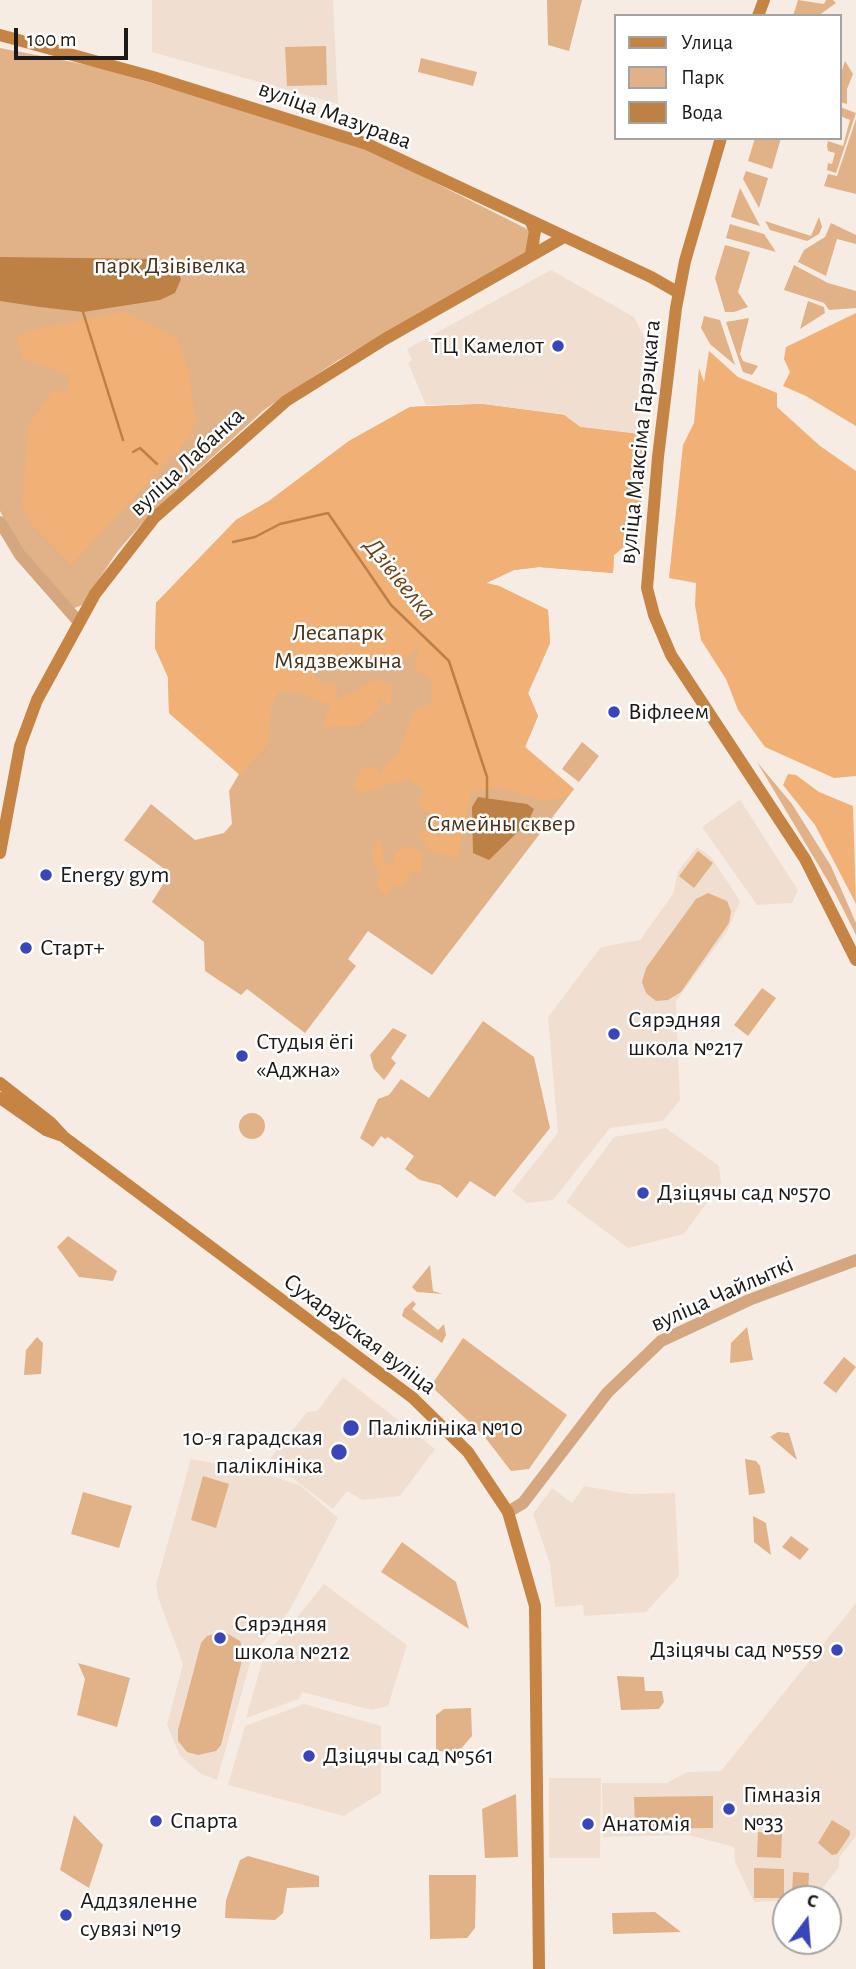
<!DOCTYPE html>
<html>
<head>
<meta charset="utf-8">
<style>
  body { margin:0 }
  #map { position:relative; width:856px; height:1969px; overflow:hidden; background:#f7ece3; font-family:"Alegreya Sans",sans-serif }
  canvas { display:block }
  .legend { position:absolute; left:614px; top:14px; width:228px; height:126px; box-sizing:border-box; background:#fff; border:2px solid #a5a3a2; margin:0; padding:9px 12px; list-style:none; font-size:21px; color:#1d1916 }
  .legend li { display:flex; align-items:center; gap:14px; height:35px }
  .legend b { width:35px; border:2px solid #a5a3a2 }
  .north { position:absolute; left:772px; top:1885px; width:70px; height:70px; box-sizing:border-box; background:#fff; border:2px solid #a5a3a2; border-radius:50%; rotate:16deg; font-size:19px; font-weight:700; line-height:28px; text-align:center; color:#1d1916 }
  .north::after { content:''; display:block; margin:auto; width:24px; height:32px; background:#3945b8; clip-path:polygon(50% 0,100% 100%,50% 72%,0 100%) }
  .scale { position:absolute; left:14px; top:28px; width:114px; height:32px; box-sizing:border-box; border:4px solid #1d1916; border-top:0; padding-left:9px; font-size:21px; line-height:24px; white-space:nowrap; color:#1d1916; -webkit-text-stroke:5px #fff; paint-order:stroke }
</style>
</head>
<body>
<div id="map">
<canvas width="856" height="1969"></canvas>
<ul class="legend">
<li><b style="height:9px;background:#c58344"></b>Улица</li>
<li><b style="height:19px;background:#e1b187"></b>Парк</li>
<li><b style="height:19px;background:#bd8045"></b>Вода</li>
</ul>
<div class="north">С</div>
<div class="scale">100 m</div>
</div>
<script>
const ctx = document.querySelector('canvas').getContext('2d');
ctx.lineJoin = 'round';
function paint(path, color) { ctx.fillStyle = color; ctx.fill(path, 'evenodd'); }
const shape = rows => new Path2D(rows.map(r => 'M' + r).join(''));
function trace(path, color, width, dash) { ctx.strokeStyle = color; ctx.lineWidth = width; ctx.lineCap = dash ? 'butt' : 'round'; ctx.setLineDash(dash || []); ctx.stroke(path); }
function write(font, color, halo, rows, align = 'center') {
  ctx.font = font + ' "Alegreya Sans",sans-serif'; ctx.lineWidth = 5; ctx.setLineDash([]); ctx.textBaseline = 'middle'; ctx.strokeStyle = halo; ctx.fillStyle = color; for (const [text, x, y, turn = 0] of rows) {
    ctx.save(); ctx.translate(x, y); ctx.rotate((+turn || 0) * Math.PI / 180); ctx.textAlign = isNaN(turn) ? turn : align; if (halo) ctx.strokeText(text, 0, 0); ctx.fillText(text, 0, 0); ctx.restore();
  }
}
paint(shape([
  [152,0,333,0,338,104,152,52],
  [551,270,634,317,646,340,638,434,580,427,481,404,426,405,408,363,412,360,407,349],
  [740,800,798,890,792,903,757,905,702,827],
  [697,847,711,857,740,901,728,930,676,1001,680,1100,663,1121,610,1128,553,1200,527,1203,512,1191,558,1133,548,1017,601,947,640,940,673,894,678,871],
  [666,1128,719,1166,721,1184,684,1234,628,1248,566,1202,614,1137],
  [343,1377,435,1449,400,1496,362,1500,347,1491,333,1509,269,1460,307,1412,317,1411],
  [191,1459,257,1471,301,1486,338,1518,289,1611,252,1656,217,1780,201,1774,180,1756,167,1725,183,1664,159,1600,156,1585],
  [584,1486,630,1494,675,1493,679,1576,646,1612,584,1616,583,1605,555,1607,550,1564,533,1514,552,1488,572,1503],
  [324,1584,407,1645,388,1706,372,1710,302,1692,299,1699,246,1718,263,1659],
  [856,1603,856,1836,839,1858,839,1867,814,1899,754,1902,735,1862,734,1847,688,1835,603,1837,602,1783,667,1783,687,1772,721,1771],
  [304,1704,381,1726,381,1793,344,1816,228,1785,245,1726],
  [549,1778,601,1778,600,1858,549,1858]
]), '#f0dfd0');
paint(shape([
  [547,0,582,0,569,51,548,45],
  [798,0,824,4,826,0,833,0,836,3,818,16,793,16],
  [326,46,327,85,287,86,285,47],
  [0,48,93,66,329,135,368,149,535,233,540,242,538,246,337,361,264,410,151,513,117,552,82,605,72,609,16,542,0,511],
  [421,58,477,72,473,86,418,72],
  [845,61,853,74,847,89,847,104,840,102,840,77],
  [840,107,856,113,836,173,827,170,828,163,832,164,835,153,828,151,827,146,828,141,843,146,850,120,840,116],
  [856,119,856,194,824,186,828,174,837,176],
  [755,138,781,138,772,169,748,161],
  [746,171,768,178,759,208,743,179],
  [740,188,760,226,731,217],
  [819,217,822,227,819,234,807,241,770,230,765,221,811,236],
  [831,223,856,235,856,244,837,239,826,276,798,262,804,250,825,237],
  [730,224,764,234,776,252,726,238],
  [725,245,750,252,738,292,748,307,734,312,725,312,715,278],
  [794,265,828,283,856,291,856,308,829,310,824,303,784,290],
  [808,301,824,307,825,313,800,329],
  [704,316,720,320,735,365,710,344,701,328],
  [749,318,740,354,743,361,758,366,752,375,743,372,726,322],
  [481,404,564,415,580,427,638,434,638,447,646,454,638,535,614,555,613,573,539,567,514,570,486,583,499,586,548,610,550,643,528,693,538,716,525,747,574,789,432,975,368,931,348,959,356,966,305,1033,247,989,241,995,205,971,204,942,152,902,170,873,124,840,151,804,195,840,224,833,232,824,229,791,239,774,169,713,168,677,155,648,156,603,236,520,269,501,349,441,410,407],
  [582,742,599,756,579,782,562,769],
  [757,762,792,804,831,866,856,923,856,935,835,893],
  [698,851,713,863,694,888,679,876],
  [708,893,727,901,731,911,729,923,681,992,668,1000,656,1001,646,993,642,982,646,968,696,899],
  [762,988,776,998,748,1036,734,1025],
  [483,1021,534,1057,550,1128,495,1197,470,1181,457,1198,440,1185,420,1180,405,1169,414,1156,388,1137,385,1139,381,1136,373,1147,360,1138,378,1099,389,1095,401,1079,429,1098],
  [393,1028,407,1035,391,1058,396,1063,384,1080,374,1069,370,1055],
  '239 1126a13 13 0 1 1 26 0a13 13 0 1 1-26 0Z',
  [68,1236,117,1271,113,1281,79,1277,57,1247],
  [430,1265,433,1291,443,1294,417,1292,412,1287],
  [413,1301,416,1304,412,1309,438,1330,444,1324,446,1335,442,1343,402,1316,404,1309],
  [747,1327,753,1360,730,1363,731,1343],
  [37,1337,43,1343,41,1374,24,1375,26,1350],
  [463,1338,567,1415,529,1469,511,1471,484,1436,431,1386],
  [844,1357,856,1367,836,1393,823,1383],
  [778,1432,789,1433,797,1460,770,1437],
  [745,1459,756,1461,760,1466,765,1493,749,1495],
  [203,1476,229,1484,216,1528,191,1520],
  [83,1492,132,1506,119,1548,71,1534],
  [753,1516,766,1523,771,1555,754,1542],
  [791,1536,809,1549,800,1560,782,1547],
  [402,1542,456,1582,469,1629,381,1572],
  [223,1631,240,1641,244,1652,221,1745,216,1751,198,1755,187,1752,178,1741,178,1730,201,1643,207,1636],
  [78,1663,130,1678,117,1727,77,1715,85,1679],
  [617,1676,644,1677,645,1691,662,1691,664,1702,659,1709,621,1710],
  [471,1708,472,1736,458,1752,436,1751,436,1715,444,1709],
  [516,1794,518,1857,485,1858,482,1809],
  [713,1796,713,1828,635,1829,634,1797],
  [74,1815,103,1845,89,1888,60,1870],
  [832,1820,850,1831,850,1835,837,1854,832,1855,818,1843],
  [758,1832,782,1833,781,1858,757,1857],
  [248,1856,319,1876,319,1887,287,1888,283,1913,275,1920,225,1918,226,1900,240,1860],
  [754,1868,784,1869,784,1898,754,1898],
  [793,1872,809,1873,808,1897,792,1896],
  [429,1875,476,1875,475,1928,467,1938,430,1939],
  [655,1912,681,1932,613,1934,612,1913]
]), '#e1b187');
paint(shape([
  [124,312,177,338,189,372,196,423,187,440,71,565,33,526,22,507,28,426,53,390,68,392,69,375,22,358,17,336,41,328],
  [856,313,856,426,806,396,783,386,790,372,784,359,786,347],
  [709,351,738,377,777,393,777,407,820,446,856,471,856,776,834,778,765,747,738,710,726,679,701,640,695,605,696,583,669,578,683,445,694,423,699,368,704,382],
  [481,404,564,415,580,427,638,434,638,447,646,454,638,535,614,555,613,573,539,567,514,570,486,583,499,586,548,610,550,643,528,693,538,716,525,747,574,789,567,797,545,801,499,787,471,793,457,859,429,850,419,834,433,822,434,816,417,804,424,790,408,779,362,793,353,786,362,769,374,766,383,777,383,767,396,757,414,712,432,701,431,680,414,669,420,644,393,671,382,660,356,669,324,669,313,675,321,684,337,685,337,700,377,679,393,685,391,706,379,699,379,709,359,726,321,727,331,706,297,691,279,691,271,708,268,745,240,775,169,713,168,677,155,648,156,603,236,520,269,501,349,441,410,407],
  [788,774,796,775,819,792,853,806,856,904,815,825,783,785],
  [382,837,383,861,393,867,395,854,406,845,421,852,422,873,412,871,404,887,393,884,385,896,376,885,381,874,374,864,372,847]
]), '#f1b076');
paint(shape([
  [0,257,159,259,176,267,181,279,175,293,160,300,83,312,40,307,0,301],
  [478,797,527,804,534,809,528,822,489,860,473,853,472,807]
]), '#bd8045');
trace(shape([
  [83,312,123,440],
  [133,452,140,448,157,464],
  [233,542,255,537,280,524,328,513,391,605,449,661,487,777,487,798]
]), '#bd8045', 2.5);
trace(shape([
  [0,522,20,555,78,621],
  [508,1512,523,1503,607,1393,661,1341,749,1300,856,1260]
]), '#d4a780', 12);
trace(shape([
  [758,16,764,0],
  [0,35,153,77,367,144,651,277,679,293],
  [721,138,685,261,676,308,658,457,647,588,654,615,671,655,805,859,856,960],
  [530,220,535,231,531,254],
  [0,853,20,746,37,700,95,594,154,518,286,401,385,339,564,237],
  [0,1083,51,1123,64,1137,413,1398,468,1452,508,1512,535,1606,539,1969],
  [0,1098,46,1130,60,1135]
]), '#c58344', 12);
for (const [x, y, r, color] of [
  [558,346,7,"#3945b8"],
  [614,712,7,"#3945b8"],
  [46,875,7,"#3945b8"],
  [26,948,7,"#3945b8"],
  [614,1034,7,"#3945b8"],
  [242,1056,7,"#3945b8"],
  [643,1193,7,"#3945b8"],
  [351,1428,9,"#3945b8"],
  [339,1452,9,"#3945b8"],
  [220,1638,7,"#3945b8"],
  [837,1650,7,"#3945b8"],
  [309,1756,7,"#3945b8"],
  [729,1809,7,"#3945b8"],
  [156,1821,7,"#3945b8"],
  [588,1824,7,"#3945b8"],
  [66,1915,7,"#3945b8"]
]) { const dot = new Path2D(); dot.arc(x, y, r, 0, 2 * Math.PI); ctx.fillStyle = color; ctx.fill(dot); trace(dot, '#fff', 2.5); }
write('24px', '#1d1916', '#fff', [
  ["вуліца Мазурава",335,115,20],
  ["вуліца Максіма Гарэцкага",640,442,-84],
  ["вуліца Лабанка",187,462,-43],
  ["вуліца Чайлыткі",722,1294,-24],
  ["Сухараўская вуліца",360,1334,37]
]);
write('24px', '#4c3118', '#fff', [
  ["парк Дзівівелка",170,266],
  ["Лесапарк",338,633],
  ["Мядзвежына",338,661],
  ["Сямейны сквер",501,824]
]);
write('24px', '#1d1916', '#fff', [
  ["ТЦ Камелот",544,346,"right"],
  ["Віфлеем",628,712],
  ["Energy gym",60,875],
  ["Старт+",40,948],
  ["Сярэдняя",628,1020],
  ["школа №217",628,1048],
  ["Студыя ёгі",256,1042],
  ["«Аджна»",256,1070],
  ["Дзіцячы сад №570",657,1193],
  ["Паліклініка №10",367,1428],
  ["10-я гарадская",323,1438,"right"],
  ["паліклініка",323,1466,"right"],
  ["Сярэдняя",234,1624],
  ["школа №212",234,1652],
  ["Дзіцячы сад №559",823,1650,"right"],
  ["Дзіцячы сад №561",323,1756],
  ["Гімназія",743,1795],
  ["№33",743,1823],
  ["Спарта",170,1821],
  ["Анатомія",602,1824],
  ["Аддзяленне",80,1901],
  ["сувязі №19",80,1929]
], 'left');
write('italic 26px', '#6d4217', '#fff', [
  ["Дзівівелка",400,579,51]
]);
</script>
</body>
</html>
